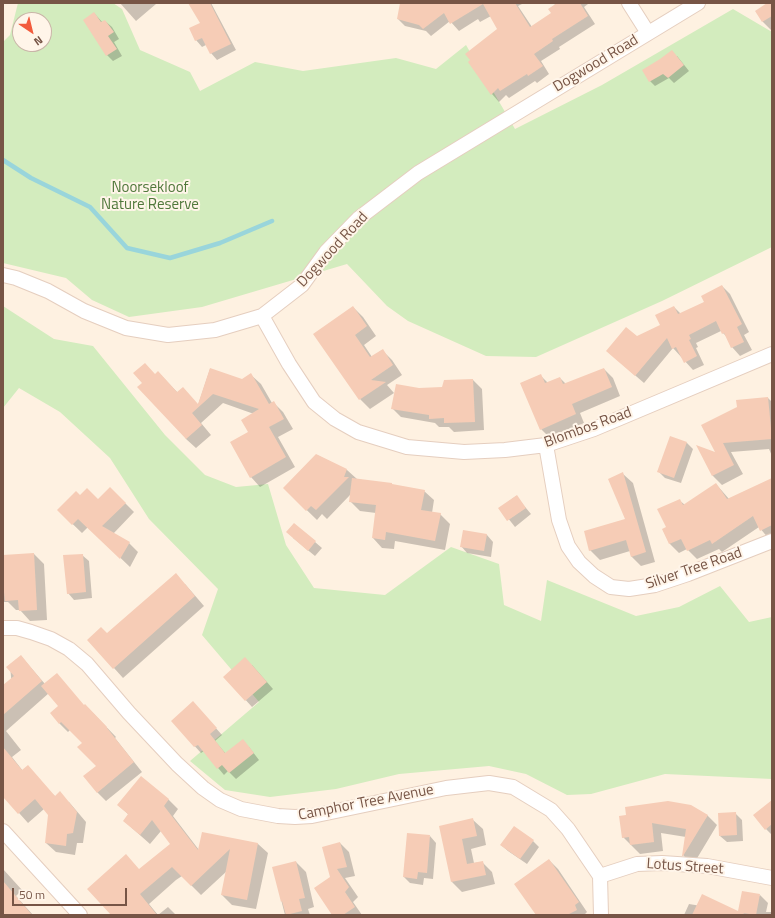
<!DOCTYPE html>
<html>
<head>
<meta charset="utf-8">
<style>
  body { margin:0 }
  #map { position:relative; width:775px; height:918px; overflow:hidden; background:#fef1e1; font-family:"Titillium Web",sans-serif }
  canvas { display:block }
  .frame { position:absolute; inset:0; border:4px solid #775546; pointer-events:none }
  .north { position:absolute; left:12px; top:12px; width:40px; height:40px; box-sizing:border-box; background:#fff5e9; border:1px solid #c9b5a8; border-radius:50%; rotate:145deg; font-size:11px; font-weight:700; line-height:16px; text-align:center; color:#775546 }
  .north::after { content:''; display:block; margin:auto; width:14px; height:18px; background:#f25b3c; clip-path:polygon(50% 0,100% 100%,50% 72%,0 100%) }
  .scale { position:absolute; left:12px; top:888px; width:115px; height:18px; box-sizing:border-box; border:2px solid #775546; border-top:0; padding-left:5px; font-size:12px; line-height:14px; white-space:nowrap; color:#775546; -webkit-text-stroke:3px #fff5e9; paint-order:stroke }
</style>
</head>
<body>
<div id="map">
<canvas width="775" height="918"></canvas>
<div class="frame"></div>
<div class="north">N</div>
<div class="scale">50 m</div>
</div>
<script>
const ctx = document.querySelector('canvas').getContext('2d');
ctx.lineJoin = 'round';
function paint(path, color) { ctx.fillStyle = color; ctx.fill(path, 'evenodd'); }
const shape = rows => new Path2D(rows.map(r => 'M' + r).join(''));
function trace(path, color, width, dash) { ctx.strokeStyle = color; ctx.lineWidth = width; ctx.lineCap = dash ? 'butt' : 'round'; ctx.setLineDash(dash || []); ctx.stroke(path); }
function write(font, color, halo, rows, align = 'center') {
  ctx.font = font + ' "Titillium Web",sans-serif'; ctx.lineWidth = 4; ctx.setLineDash([]); ctx.textBaseline = 'middle'; ctx.strokeStyle = halo; ctx.fillStyle = color; for (const [text, x, y, turn = 0] of rows) {
    ctx.save(); ctx.translate(x, y); ctx.rotate((+turn || 0) * Math.PI / 180); ctx.textAlign = isNaN(turn) ? turn : align; if (halo) ctx.strokeText(text, 0, 0); ctx.fillText(text, 0, 0); ctx.restore();
  }
}
paint(shape([
  [18,3,113,3,122,9,140,50,190,72,200,91,255,62,303,71,396,58,436,69,466,45,515,129,602,85,733,9,772,32,772,247,662,301,536,357,486,356,408,321,387,306,347,264,202,307,129,317,92,300,66,278,3,263,3,42,10,35],
  [20,20,44,20,44,44,20,44],
  [3,306,54,339,93,346,165,435,205,475,236,487,268,484,286,545,314,588,385,595,451,547,499,564,504,605,541,621,547,580,636,616,679,607,720,586,749,622,772,617,772,779,665,774,591,794,567,795,526,774,489,766,399,774,336,789,270,797,225,790,190,761,259,702,202,635,218,589,149,519,110,458,60,412,19,388,3,408]
]), '#d3ecbe');
paint(shape([
  [120,3,156,3,156,4,136,21],
  [189,3,211,3,236,50,217,60,211,53,206,45,202,47,196,40,202,23],
  [401,3,524,3,518,6,532,27,552,13,555,5,554,3,587,3,588,4,584,7,595,24,559,47,560,49,541,61,549,74,537,83,535,81,509,98,506,95,499,102,492,94,469,62,498,29,491,16,480,22,478,19,459,31,450,21,431,36,426,31,405,26,398,19],
  [769,3,772,3,772,29,771,30,763,22,756,11],
  [94,13,103,23,105,21,112,27,119,39,114,42,122,56,113,61,107,55],
  [677,56,689,71,674,83,669,78,655,86,650,81,661,60],
  [722,286,730,294,749,332,744,335,752,350,740,356,732,347,728,338,721,331,696,343,698,347,696,348,704,365,693,370,673,348,644,383,607,351,662,325,674,307,681,314,705,302],
  [353,307,363,317,376,336,364,345,372,357,382,350,392,360,402,375,387,385,394,393,370,409,360,399,315,334],
  [210,369,242,380,251,375,261,384,272,403,274,403,283,412,293,429,278,437,295,467,260,487,251,477,249,433,254,414,223,403,201,423,211,435,196,448,186,439,155,375,158,372,178,393,198,405],
  [604,369,613,378,620,396,580,413,584,423,550,438,541,429,540,375,548,383,560,378,566,384],
  [473,380,482,389,484,430,454,432,449,427,439,427,435,423,401,417,392,408,442,388],
  [768,398,772,402,772,456,769,449,731,452,743,474,722,485,713,476,698,447,717,454,702,426],
  [671,437,687,443,693,449,681,483,665,478,658,471],
  [317,455,347,470,357,479,424,491,434,500,432,513,440,514,450,524,445,550,395,541,394,549,382,548,373,538,376,513,360,511,350,501,350,495,327,519,322,514,317,520,284,488],
  [623,474,633,483,655,562,641,566,631,556,630,551,600,560,590,550,627,520],
  [772,480,772,538,769,539,759,527,722,552,719,549,697,559,687,549,679,553,670,544,663,530,667,528,679,500,685,505,716,484,729,499],
  [110,488,134,512,113,534,129,543,138,552,130,567,88,527,82,533,58,510,80,497,98,500],
  [516,496,531,514,515,527,500,508],
  [294,524,322,548,315,556,293,538],
  [464,531,487,535,493,542,491,557,467,553,461,546],
  [34,554,44,564,47,620,30,621,20,610,16,610,8,602,3,602,3,556],
  [82,555,89,561,92,598,74,600,68,593],
  [185,584,204,606,123,678,114,668,107,634],
  [21,656,45,684,85,706,94,714,116,737,115,738,142,772,106,801,97,792,98,766,83,743,70,730,68,732,59,723,59,706,49,693,6,731,21,750,12,757,23,771,55,796,69,802,86,822,83,843,77,843,75,855,56,852,46,843,50,815,44,809,28,823,3,795,3,688,12,688,10,665],
  [252,665,273,689,252,707,225,677],
  [199,709,222,735,215,741,226,754,249,747,259,760,236,779,228,771,224,775,204,751,201,753,172,721],
  [168,799,178,809,173,816,199,850,258,844,268,853,256,909,232,905,222,895,227,871,201,895,182,876,176,880,149,904,158,915,112,915,139,870,172,844,161,831,150,844,124,821,129,815,118,805],
  [668,802,707,815,717,825,693,865,683,855,686,837,661,833,663,851,640,854,623,837],
  [772,804,772,835,766,829],
  [735,813,742,820,743,841,727,842,720,836],
  [473,820,483,829,486,845,471,849,474,863,482,862,492,872,495,884,462,892,452,882,440,827],
  [430,836,436,843,433,879,424,878,423,885,410,883,404,877],
  [533,841,539,847,527,864,508,851,501,845],
  [340,843,349,852,355,876,345,878,358,897,353,902,362,915,333,915,331,878],
  [549,860,558,869,587,912,584,915,537,915],
  [296,862,306,872,314,907,308,909,310,915,285,915,273,868],
  [3,869,22,890,16,896,33,915,3,915],
  [760,895,768,903,766,912,772,912,772,915,684,915,689,904,738,912],
  [168,907,176,915,158,915]
]), '#0003');
trace(shape([
  [3,160,31,178,90,207,127,248,170,258,220,243,272,221]
]), '#99d5db', 4.5);
paint(shape([
  [188,3,210,3,231,44,210,54,202,38,195,41,189,28,200,23],
  [400,3,515,3,530,27,551,13,548,9,557,3,580,3,588,16,552,39,553,41,534,54,543,66,528,76,527,74,500,91,498,88,491,95,468,62,470,60,465,54,497,29,483,4,450,24,444,13,423,29,419,25,397,19],
  [767,3,772,3,772,16,762,22,755,11],
  [94,12,101,22,105,20,114,32,108,36,117,49,106,56,83,20],
  [672,50,684,65,668,78,663,74,649,82,642,70,660,59],
  [722,285,742,324,737,327,744,342,731,348,724,333,722,334,716,321,689,335,691,339,689,340,697,356,684,363,676,347,672,349,667,338,635,376,606,351,626,327,637,336,660,325,655,315,674,306,678,314,704,302,701,296],
  [353,306,367,326,355,335,370,357,383,349,393,365,371,380,386,382,359,400,313,334],
  [145,363,155,374,158,371,177,392,183,387,198,404,210,368,242,379,251,373,269,404,274,401,284,419,269,427,286,457,250,478,230,442,248,432,241,420,259,409,213,394,192,413,202,425,186,439,137,387,142,383,133,373],
  [604,368,612,387,572,404,576,414,540,430,520,383,541,374,545,383,560,377,563,384],
  [473,379,475,422,444,423,444,418,429,419,429,415,391,409,396,384,419,388,442,387,444,380],
  [768,397,772,439,723,443,734,465,712,476,696,445,715,452,701,425,737,407,736,400],
  [670,436,687,442,674,478,657,472],
  [316,454,347,469,344,477,349,477,316,510,311,506,306,511,283,488],
  [623,472,646,552,631,557,626,540,589,551,584,531,625,519,608,479],
  [352,478,392,483,392,484,425,490,421,510,441,513,435,541,386,532,385,540,372,538,376,505,349,502],
  [772,478,772,525,760,531,753,516,712,544,710,540,687,551,681,539,669,544,662,529,666,527,657,509,680,499,683,505,716,483,727,499],
  [110,487,126,503,102,526,130,542,120,559,78,519,72,525,57,510,76,491,80,495,87,488,98,499],
  [517,495,526,508,507,521,498,508],
  [294,523,316,541,308,551,286,532],
  [463,530,487,534,484,551,460,547],
  [34,553,37,610,19,611,18,600,5,601,4,592,3,592,3,555],
  [83,554,86,592,67,594,63,555],
  [176,573,195,596,113,669,87,640,101,627,107,633],
  [21,655,42,681,3,715,3,685,14,676,6,667],
  [245,657,267,682,245,701,223,677],
  [57,673,84,705,85,704,107,727,107,728,134,762,97,793,83,776,96,766,77,747,82,743,61,722,59,724,50,713,58,706,41,686],
  [193,701,217,728,210,734,225,753,243,739,254,753,229,773,222,765,217,769,198,745,194,747,171,721],
  [3,747,22,770,28,765,55,796,60,791,77,812,73,833,67,834,66,846,45,843,48,815,35,799,18,814,3,797],
  [141,776,169,799,164,806,198,850,202,832,258,843,247,900,221,895,230,849,191,886,172,867,140,894,157,915,111,915,87,889,126,854,139,869,170,844,152,820,140,835,123,821,128,814,117,805],
  [772,800,772,824,765,830,753,815],
  [668,801,691,805,708,815,683,856,682,856,686,829,652,823,654,842,630,845,629,837,622,838,619,816,626,815,625,807],
  [736,812,737,835,719,836,718,813],
  [473,818,477,836,462,839,467,864,483,861,486,875,451,882,439,826],
  [514,826,534,840,520,859,500,845],
  [407,833,430,835,427,873,418,872,417,879,403,877],
  [340,842,347,867,337,869,349,887,345,892,355,907,343,915,332,915,314,888,330,877,322,847],
  [549,859,579,902,575,905,577,910,567,915,536,915,514,884],
  [296,861,305,898,299,899,302,911,286,915,282,901,281,902,272,867],
  [3,881,32,915,3,915],
  [742,891,760,894,756,915,743,913,746,915,692,915,702,894,738,911]
]), '#f6ccb6');
const minor = shape([
  [629,3,648,33],
  [3,275,16,278,48,291,84,311,126,328,168,335,215,330,262,316,302,285,326,252,359,218,418,173,698,3],
  [262,316,289,364,314,402,335,419,358,432,407,447,464,452,505,450,546,445,594,429,772,354],
  [546,445,559,520,568,546,579,562,594,576,611,587,629,589,655,585,688,574,772,541],
  [3,628,17,628,31,632,51,639,69,649,87,664,129,713,177,764,203,788,220,800,241,809,278,816,295,817,312,816,446,788,489,783,513,787,551,810,568,829,600,876,601,915],
  [3,831,80,915],
  [600,876,637,864,662,863,707,866,772,878]
]);
trace(minor, '#e5cebf', 16);
trace(minor, '#fff', 14);
write('15px', '#775546', '#fff5e9', [
  ["Dogwood Road",596,64,-31],
  ["Dogwood Road",333,250,-47],
  ["Blombos Road",588,428,-20],
  ["Silver Tree Road",694,569,-19],
  ["Camphor Tree Avenue",366,803,-11],
  ["Lotus Street",685,867,4]
]);
write('15px', '#50783b', '#fff5e9', [
  ["Noorsekloof",150,188],
  ["Nature Reserve",150,205]
]);
</script>
</body>
</html>
